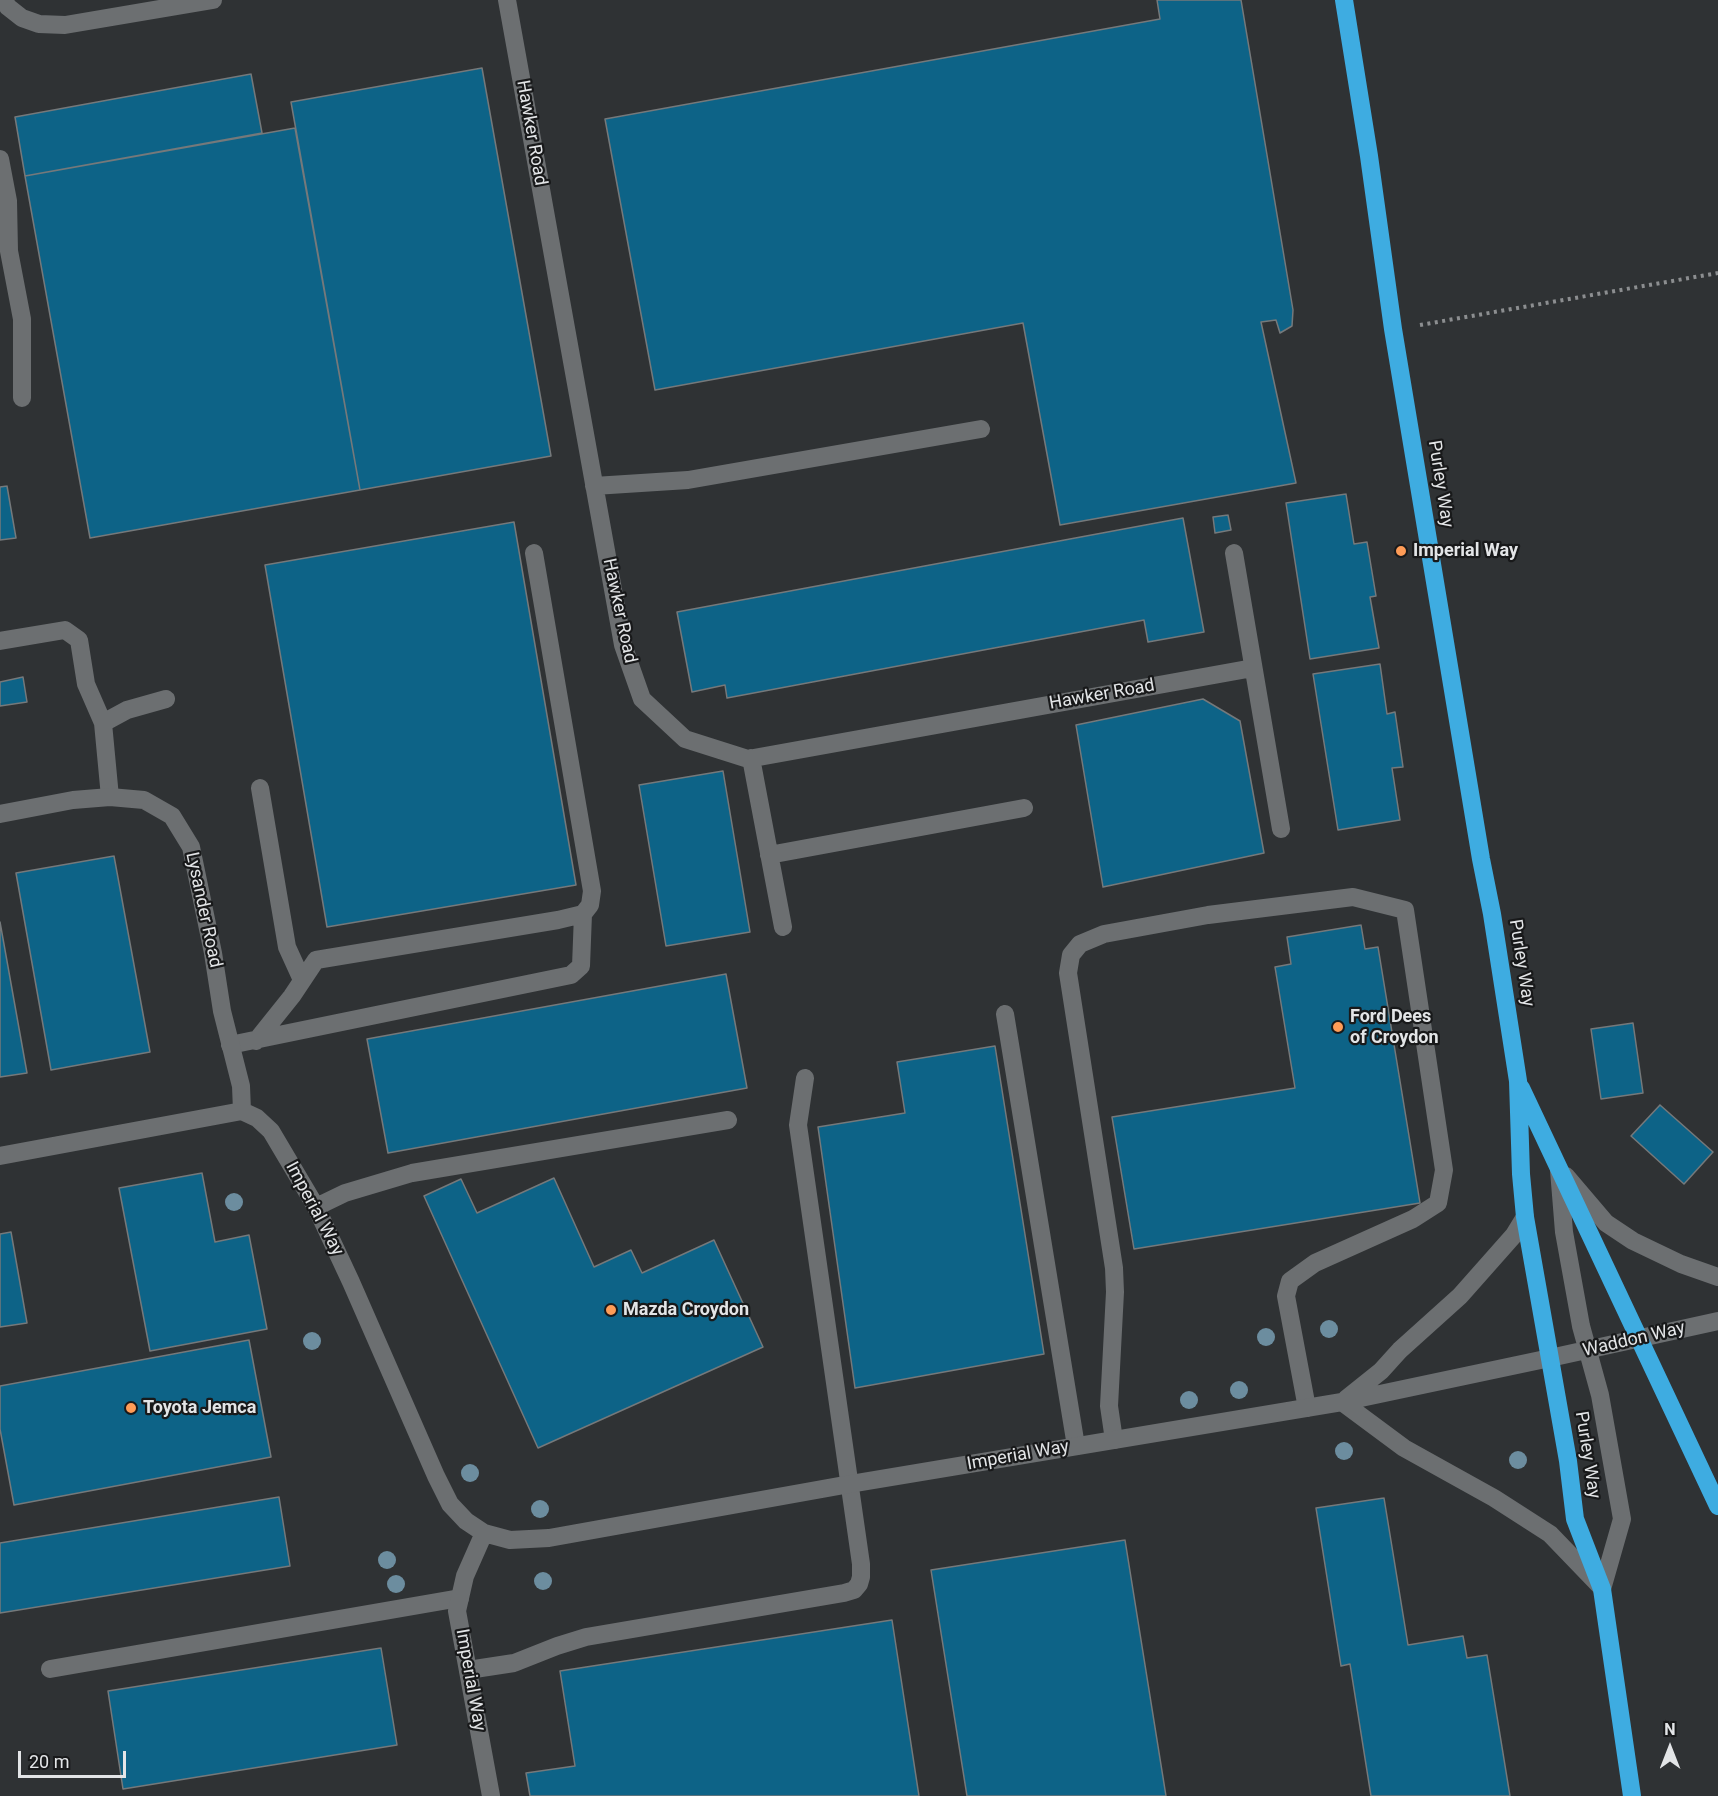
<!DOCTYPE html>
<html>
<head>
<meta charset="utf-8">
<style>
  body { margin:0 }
  #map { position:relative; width:1718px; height:1796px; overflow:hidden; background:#2f3234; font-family:Roboto,sans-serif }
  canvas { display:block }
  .north { position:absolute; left:1640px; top:1718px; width:60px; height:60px; -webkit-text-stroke:4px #18191a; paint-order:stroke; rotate:0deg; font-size:16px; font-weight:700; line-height:24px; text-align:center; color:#e3e5e7 }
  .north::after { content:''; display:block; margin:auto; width:21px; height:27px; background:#e3e5e7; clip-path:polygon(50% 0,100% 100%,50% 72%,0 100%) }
  .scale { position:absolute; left:18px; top:1751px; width:108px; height:27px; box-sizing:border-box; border:3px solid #e3e5e7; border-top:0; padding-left:8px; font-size:18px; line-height:21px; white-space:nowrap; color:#e3e5e7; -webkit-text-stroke:4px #18191a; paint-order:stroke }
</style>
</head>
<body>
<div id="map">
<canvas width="1718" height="1796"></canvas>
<div class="north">N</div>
<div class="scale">20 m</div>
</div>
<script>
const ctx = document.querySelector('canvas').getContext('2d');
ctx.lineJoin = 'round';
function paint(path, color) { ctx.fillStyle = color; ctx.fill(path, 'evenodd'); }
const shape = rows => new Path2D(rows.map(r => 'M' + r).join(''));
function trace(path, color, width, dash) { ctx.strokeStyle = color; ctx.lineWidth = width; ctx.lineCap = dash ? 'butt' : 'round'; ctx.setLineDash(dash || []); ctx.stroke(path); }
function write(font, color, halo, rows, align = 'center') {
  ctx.font = font + ' Roboto,sans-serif'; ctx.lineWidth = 4.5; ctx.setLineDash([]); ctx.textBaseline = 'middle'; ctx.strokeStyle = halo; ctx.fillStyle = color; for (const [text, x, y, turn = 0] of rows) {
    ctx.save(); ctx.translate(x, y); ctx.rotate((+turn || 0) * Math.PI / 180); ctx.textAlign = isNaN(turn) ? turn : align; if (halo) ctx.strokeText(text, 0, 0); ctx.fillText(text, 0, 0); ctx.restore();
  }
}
const building = shape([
  [1157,0,1241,0,1293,310,1292,326,1280,333,1276,320,1261,322,1296,483,1060,525,1023,323,655,390,605,119,1160,19,1157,0],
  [482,68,551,456,360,490,291,102,482,68],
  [251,74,262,133,25,176,15,117,251,74],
  [295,128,360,490,90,538,25,176,295,128],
  [7,486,16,538,0,540,0,487,7,486],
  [1346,494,1354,544,1367,542,1376,596,1370,597,1379,648,1310,659,1286,503,1346,494],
  [1228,515,1231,530,1215,533,1213,517,1228,515],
  [1183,518,1204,632,1148,642,1144,620,727,698,725,685,692,692,677,612,1183,518],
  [514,522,576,885,327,927,265,565,514,522],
  [1380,664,1387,714,1395,712,1403,767,1392,768,1400,820,1338,830,1313,674,1380,664],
  [23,677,27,702,0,706,0,682,23,677],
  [1203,699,1240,721,1264,853,1103,887,1076,725,1203,699],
  [723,771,750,932,666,946,639,785,723,771],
  [114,856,150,1052,51,1070,16,873,114,856],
  [0,922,27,1073,0,1077,0,922],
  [1361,925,1365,949,1378,947,1420,1203,1134,1249,1112,1117,1295,1088,1275,967,1291,964,1287,937,1361,925],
  [726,974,747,1088,388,1153,367,1039,726,974],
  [1633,1023,1643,1093,1601,1099,1591,1029,1633,1023],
  [995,1046,1044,1354,855,1388,818,1127,905,1113,897,1062,995,1046],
  [1660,1105,1713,1152,1684,1184,1631,1136,1660,1105],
  [202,1173,215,1242,249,1235,267,1329,150,1351,119,1188,202,1173],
  [554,1178,594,1267,631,1250,642,1273,714,1240,763,1347,538,1448,424,1196,461,1179,477,1213,554,1178],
  [11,1232,27,1323,0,1327,0,1234,11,1232],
  [249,1340,271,1457,14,1505,0,1429,0,1386,249,1340],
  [279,1497,290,1566,0,1613,0,1543,279,1497],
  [1384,1498,1408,1645,1463,1636,1467,1658,1487,1655,1510,1796,1371,1796,1350,1664,1341,1666,1316,1508,1384,1498],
  [1125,1540,1166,1796,967,1796,931,1570,1125,1540],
  [892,1620,919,1796,530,1796,526,1773,575,1766,560,1671,892,1620],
  [381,1648,397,1745,123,1789,108,1691,381,1648]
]);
paint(building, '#0d6387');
trace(building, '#75797b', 1.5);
trace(shape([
  [1420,325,1718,273]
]), '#8c8e90', 4, [3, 4.5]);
trace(shape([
  [507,0,623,645,642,699,685,739,748,759,1253,668],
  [0,159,8,201,9,251,22,319,22,398],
  [594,486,688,480,981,429],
  [1234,553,1281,829],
  [0,641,65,630,79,640,86,684,103,723,110,797],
  [103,723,127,710,166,699],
  [751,758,783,927],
  [260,788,287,947,302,980],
  [769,855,1024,808],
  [1005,1014,1076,1446],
  [256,1041,292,996,316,960,558,920,583,914,590,905,592,891,534,553],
  [230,1045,571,975,581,966,583,914],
  [316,1207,345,1193,412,1173,728,1120],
  [1114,1440,1109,1406,1115,1292,1114,1268,1068,973,1071,955,1080,944,1104,934,1208,915,1353,897,1405,910,1444,1170,1438,1203,1413,1219,1315,1263,1290,1281,1286,1296,1307,1408],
  [50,1669,460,1598],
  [468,1670,514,1663,557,1646,586,1637,844,1593,854,1590,859,1584,861,1577,861,1564,798,1125,805,1078]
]), '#6c6f71', 18);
trace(shape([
  [4,0,8,7,22,18,39,24,65,25,213,0],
  [0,814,73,800,110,797,144,800,172,816,191,847,213,953,222,1011,241,1086,242,1111],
  [0,1156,242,1111,257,1118,271,1131,316,1207,351,1282,436,1476,450,1504,466,1521,484,1533,510,1540,549,1538,850,1484,1342,1402,1550,1358],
  [1346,1399,1381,1371,1400,1350,1460,1296,1514,1235,1525,1217],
  [1342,1402,1404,1448,1494,1498,1550,1534,1602,1588],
  [484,1533,465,1576,457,1611,491,1796]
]), '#6c6f71', 18);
trace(shape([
  [1559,1170,1564,1232,1581,1326,1600,1395,1622,1519,1602,1589],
  [1566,1176,1606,1223,1633,1241,1681,1264,1718,1277],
  [1550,1358,1718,1321]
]), '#6c6f71', 18);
trace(shape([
  [1344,0,1369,156,1393,329,1481,859,1492,914,1518,1081,1521,1174,1525,1217,1568,1461,1575,1519,1602,1589,1632,1796],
  [1521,1088,1718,1506]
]), '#3eace1', 18);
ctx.fillStyle = '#6c8d9f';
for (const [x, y] of [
  [234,1202],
  [1329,1329],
  [1266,1337],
  [312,1341],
  [1239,1390],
  [1189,1400],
  [1344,1451],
  [1518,1460],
  [470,1473],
  [540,1509],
  [387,1560],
  [543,1581],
  [396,1584]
]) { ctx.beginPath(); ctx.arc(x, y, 9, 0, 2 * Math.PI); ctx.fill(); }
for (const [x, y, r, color] of [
  [1401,551,6,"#fe9c57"],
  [1338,1027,6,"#fe9c57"],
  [611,1310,6,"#fe9c57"],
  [131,1408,6,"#fe9c57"]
]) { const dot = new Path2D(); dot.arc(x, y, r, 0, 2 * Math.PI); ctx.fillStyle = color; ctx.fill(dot); trace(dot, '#18191a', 2); }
write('18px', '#e3e5e7', '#18191a', [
  ["Hawker Road",531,133,80],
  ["Purley Way",1440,484,81],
  ["Hawker Road",619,611,78],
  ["Hawker Road",1102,695,-10],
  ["Lysander Road",203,910,78],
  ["Purley Way",1521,963,81],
  ["Imperial Way",314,1209,62],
  ["Waddon Way",1634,1340,-13],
  ["Purley Way",1587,1455,81],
  ["Imperial Way",1018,1456,-10],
  ["Imperial Way",470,1680,80]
]);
write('bold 18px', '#e3e5e7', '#18191a', [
  ["Imperial Way",1413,551],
  ["Ford Dees",1350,1017],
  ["of Croydon",1350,1038],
  ["Mazda Croydon",623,1310],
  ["Toyota Jemca",143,1408]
], 'left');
</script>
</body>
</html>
